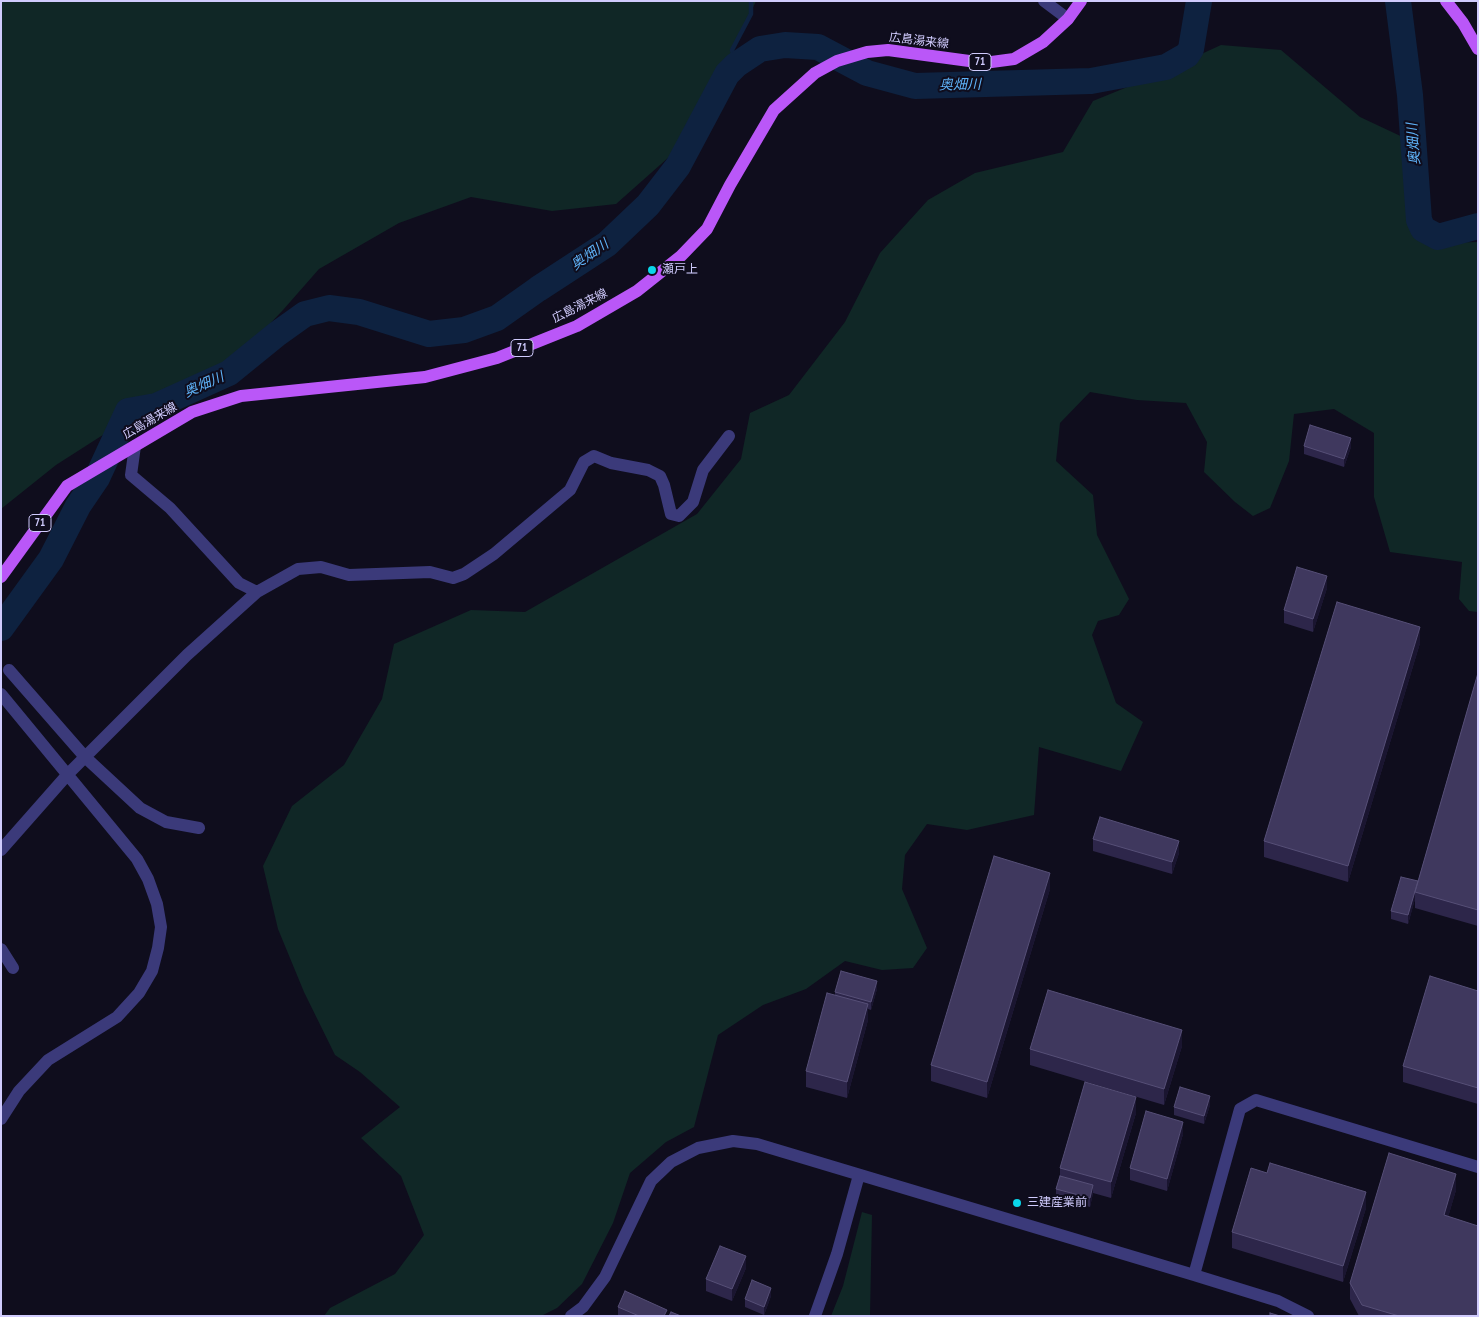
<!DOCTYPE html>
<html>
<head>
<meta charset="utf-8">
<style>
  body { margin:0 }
  #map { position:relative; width:1479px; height:1317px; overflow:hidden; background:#0f0d1d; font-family:"PT Sans Narrow",sans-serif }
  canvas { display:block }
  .frame { position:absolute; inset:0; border:2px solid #d0cbfd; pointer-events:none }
</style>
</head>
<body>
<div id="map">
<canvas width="1479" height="1317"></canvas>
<div class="frame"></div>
</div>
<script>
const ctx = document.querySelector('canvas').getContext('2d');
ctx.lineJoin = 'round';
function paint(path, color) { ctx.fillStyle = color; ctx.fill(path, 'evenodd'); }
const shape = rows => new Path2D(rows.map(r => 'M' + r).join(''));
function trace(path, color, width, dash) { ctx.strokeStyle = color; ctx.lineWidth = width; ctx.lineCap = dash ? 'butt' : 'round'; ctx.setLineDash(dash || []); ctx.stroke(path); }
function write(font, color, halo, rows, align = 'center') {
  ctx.font = font + ' "PT Sans Narrow","Noto Sans JP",sans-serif'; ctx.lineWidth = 4; ctx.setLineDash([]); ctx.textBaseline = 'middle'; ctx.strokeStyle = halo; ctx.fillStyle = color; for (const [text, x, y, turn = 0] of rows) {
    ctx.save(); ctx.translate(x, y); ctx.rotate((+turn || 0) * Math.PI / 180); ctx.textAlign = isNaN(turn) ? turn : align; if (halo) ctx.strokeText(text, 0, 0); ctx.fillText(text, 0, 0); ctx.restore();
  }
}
paint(shape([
  [1,1,756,1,708,105,669,157,616,204,552,211,471,197,399,223,319,269,283,310,228,368,170,392,56,465,1,509],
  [1221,45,1281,50,1360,117,1409,140,1411,206,1437,243,1478,242,1478,612,1469,611,1459,599,1462,562,1390,552,1374,497,1374,433,1334,409,1294,414,1289,461,1270,508,1253,516,1235,502,1204,472,1207,442,1186,403,1137,400,1090,392,1060,423,1056,461,1093,495,1097,535,1129,599,1119,615,1098,621,1092,635,1116,703,1143,722,1121,771,1039,747,1034,815,967,830,927,824,905,855,902,889,927,948,913,968,882,970,845,961,806,989,763,1005,718,1035,694,1127,666,1142,630,1173,613,1223,582,1284,557,1308,541,1316,324,1316,330,1308,395,1274,424,1235,401,1176,361,1138,400,1107,360,1072,335,1055,304,992,278,929,263,866,292,806,344,765,382,699,394,644,471,610,525,612,697,514,741,459,750,413,789,395,845,322,880,253,928,200,975,173,1063,152,1093,101,1147,79],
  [862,1212,872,1215,870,1316,831,1316,843,1286]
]), '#102726');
trace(shape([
  [736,65,732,50,751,14,751,1]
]), '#0e2240', 4.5);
trace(shape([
  [1398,1,1410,95,1419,220,1423,229,1438,237,1478,226],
  [1,628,51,559,78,506,97,478,128,411,156,406,229,373,277,334,305,314,329,308,359,312,429,334,464,330,497,318,538,289,607,244,648,205,678,166,727,74,736,65,760,49,785,45,818,47,867,73,915,86,1091,81,1166,67,1187,55,1191,49,1199,1]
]), '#0e2240', 26);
trace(shape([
  [1044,1,1068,19],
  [135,446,131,475,170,508,239,583,257,592],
  [9,670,85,757,140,808,166,822,199,828],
  [1,694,137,859,148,879,157,904,161,927,158,948,152,971,139,993,117,1017,48,1060,19,1091,1,1119],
  [1,850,68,774,187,655,257,592,298,569,321,567,349,575,430,572,453,578,464,574,494,554,570,490,584,462,594,456,611,463,648,470,660,476,664,485,671,514,679,516,693,502,703,470,729,436],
  [1,949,13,968],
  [1194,1275,1240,1109,1256,1100,1478,1167],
  [571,1316,583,1307,605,1277,651,1181,671,1162,698,1148,733,1141,757,1144,1194,1275,1278,1301,1308,1316],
  [815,1316,837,1254,859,1175]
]), '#3b3a7a', 12);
trace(shape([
  [1446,1,1463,23,1478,49],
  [1,577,67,486,192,412,241,396,425,377,497,358,577,326,637,291,681,256,707,229,730,185,774,110,815,73,837,61,867,52,888,50,984,63,1014,59,1043,42,1068,19,1081,1]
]), '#ba57f8', 12);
paint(shape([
  [1304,446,1351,447,1344,467,1304,454],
  [1327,588,1313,632,1284,623,1284,610],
  [1420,643,1348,882,1264,857,1264,841],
  [1478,673,1478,926,1415,908,1415,899,1408,924,1391,919,1391,911,1418,881],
  [1093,839,1179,853,1172,874,1093,851],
  [1050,889,987,1098,931,1081,931,1065],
  [877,989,871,1010,868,1009,868,1020,847,1098,806,1087,806,1071,835,995,835,992],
  [1478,991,1478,1104,1403,1082,1403,1066],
  [1182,1046,1164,1105,1030,1065,1030,1049],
  [1210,1105,1204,1124,1174,1115,1174,1107],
  [1136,1113,1111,1198,1093,1193,1090,1207,1056,1197,1056,1189,1060,1176,1060,1168],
  [1183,1134,1167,1191,1130,1180,1130,1168],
  [1456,1190,1448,1217,1478,1316,1359,1316,1350,1299,1350,1283],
  [1366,1208,1343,1282,1232,1248,1232,1232],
  [746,1268,732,1301,706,1291,706,1279],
  [771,1296,764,1315,745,1307,745,1299],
  [618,1307,667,1316,620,1316,618,1315]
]), '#2d264a');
paint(shape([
  [1351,438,1351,447,1344,467,1344,459],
  [1327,576,1327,588,1313,632,1313,619],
  [1420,627,1420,643,1348,882,1348,866],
  [1179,841,1179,853,1172,874,1172,862],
  [1050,873,1050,889,987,1098,987,1082],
  [1415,892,1415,899,1408,924,1408,915],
  [877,981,877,989,871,1010,871,1002],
  [868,1004,868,1020,847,1098,847,1082],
  [1182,1030,1182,1046,1164,1105,1164,1089],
  [1210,1096,1210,1105,1204,1124,1204,1116],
  [1136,1097,1136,1113,1111,1198,1111,1182],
  [1183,1122,1183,1134,1167,1191,1167,1179],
  [1456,1174,1456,1190,1444,1231,1444,1215],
  [1093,1185,1093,1193,1090,1207,1090,1198],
  [1366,1192,1366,1208,1343,1282,1343,1266],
  [746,1256,746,1268,732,1301,732,1289],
  [771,1288,771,1296,764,1315,764,1307]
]), '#1a1530');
const building = shape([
  [1310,425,1351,438,1344,459,1304,446,1310,425],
  [1297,567,1327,576,1313,619,1284,610,1297,567],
  [1337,602,1420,627,1348,866,1264,841,1337,602],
  [1478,673,1478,910,1415,892,1478,673],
  [1100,817,1179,841,1172,862,1093,839,1100,817],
  [994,856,1050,873,987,1082,931,1065,994,856],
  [1401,877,1418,881,1408,915,1391,911,1401,877],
  [841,971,877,981,871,1002,835,992,841,971],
  [1430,976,1478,991,1478,1088,1403,1066,1430,976],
  [1048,990,1182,1030,1164,1089,1030,1049,1048,990],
  [827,993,868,1004,847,1082,806,1071,827,993],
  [1085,1082,1136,1097,1111,1182,1060,1168,1085,1082],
  [1180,1087,1210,1096,1204,1116,1174,1107,1180,1087],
  [1146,1111,1183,1122,1167,1179,1130,1168,1146,1111],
  [1389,1153,1456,1174,1444,1215,1478,1226,1478,1316,1399,1316,1362,1305,1350,1283,1389,1153],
  [1270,1163,1366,1192,1343,1266,1232,1232,1251,1168,1267,1173,1270,1163],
  [1060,1176,1093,1185,1090,1198,1056,1189,1060,1176],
  [720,1246,746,1256,732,1289,706,1279,720,1246],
  [752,1280,771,1288,764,1307,745,1299,752,1280],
  [625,1291,667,1310,664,1316,639,1316,618,1307,625,1291],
  [671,1312,681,1316,669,1316,671,1312],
  [1270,1313,1280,1316,1270,1316,1270,1313]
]);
paint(building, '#3f385e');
trace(building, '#564f77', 1);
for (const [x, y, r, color] of [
  [652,270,5,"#0ad6ea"],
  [1017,1203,5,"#0ad6ea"]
]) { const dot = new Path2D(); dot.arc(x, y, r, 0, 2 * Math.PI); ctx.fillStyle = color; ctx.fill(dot); trace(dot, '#0f0d1d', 2); }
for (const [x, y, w] of [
  [980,62,22],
  [522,348,22],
  [40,523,22]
]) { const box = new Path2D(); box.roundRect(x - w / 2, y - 8.5, w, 17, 4); ctx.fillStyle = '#0f0d1d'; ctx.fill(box); trace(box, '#d0cbfd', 1); }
write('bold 11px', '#d0cbfd', null, [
  ["71",980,62],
  ["71",522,348],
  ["71",40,523]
]);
write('12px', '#d0cbfd', '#0f0d1d', [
  ["広島湯来線",919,41,7],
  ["広島湯来線",580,306,-27],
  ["広島湯来線",150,421,-30]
]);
write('12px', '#d0cbfd', '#0f0d1d', [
  ["瀬戸上",662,270],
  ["三建産業前",1027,1203]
], 'left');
write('italic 14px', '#5eb2f8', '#0f0d1d', [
  ["奥畑川",960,85,-1],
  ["奥畑川",1414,144,-94],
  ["奥畑川",590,255,-35],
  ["奥畑川",204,385,-24]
]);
</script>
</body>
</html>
